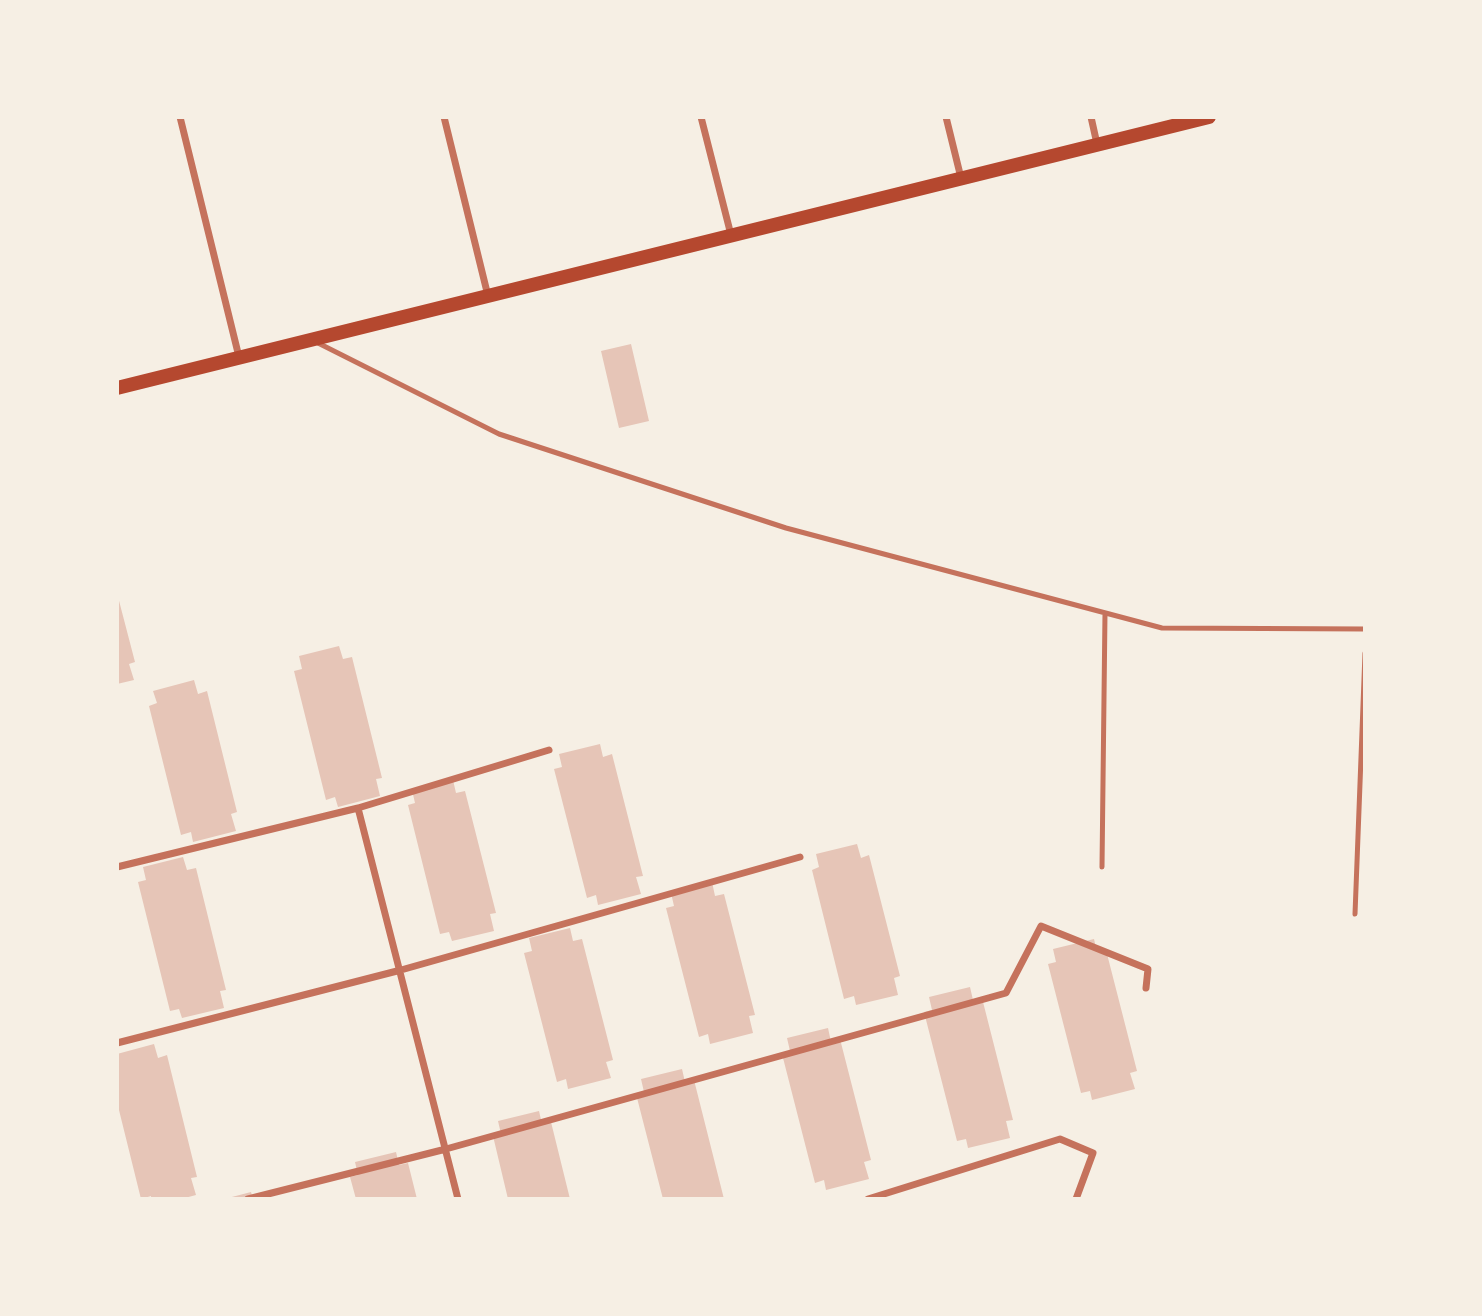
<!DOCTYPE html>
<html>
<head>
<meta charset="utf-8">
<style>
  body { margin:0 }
  #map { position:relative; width:1482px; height:1316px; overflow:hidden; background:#f6efe4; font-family:"Nunito Sans",sans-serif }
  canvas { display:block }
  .frame { position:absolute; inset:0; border:119px solid #f6efe4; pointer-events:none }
</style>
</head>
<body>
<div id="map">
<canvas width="1482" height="1316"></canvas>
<div class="frame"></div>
</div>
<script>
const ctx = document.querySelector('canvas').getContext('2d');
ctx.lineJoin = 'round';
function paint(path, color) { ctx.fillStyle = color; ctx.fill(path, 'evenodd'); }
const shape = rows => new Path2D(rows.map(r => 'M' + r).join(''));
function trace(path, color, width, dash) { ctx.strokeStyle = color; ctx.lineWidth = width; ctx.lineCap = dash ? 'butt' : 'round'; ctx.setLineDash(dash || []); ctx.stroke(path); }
paint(shape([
  [631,344,649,421,619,428,601,351],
  [117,593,135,662,129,664,134,680,117,684],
  [339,646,343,659,352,657,382,778,376,779,380,796,338,807,335,797,326,800,294,671,302,669,299,656],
  [194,680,198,694,207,691,237,812,231,814,236,831,193,842,191,832,181,835,149,706,157,703,153,691],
  [600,744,603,757,612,754,643,876,636,877,641,894,598,905,596,895,587,898,554,769,562,767,559,754],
  [453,780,456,793,465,791,496,913,490,914,494,931,452,941,449,932,440,934,408,805,415,803,412,790],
  [857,844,861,858,869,855,900,976,894,978,898,995,856,1005,854,996,844,999,812,870,819,867,816,854],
  [183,857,187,870,196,868,226,990,220,991,224,1008,182,1018,179,1009,170,1011,138,882,146,880,143,867],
  [712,882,715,896,724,894,755,1015,749,1016,753,1033,710,1044,708,1034,699,1037,666,908,674,906,671,893],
  [570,928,573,941,582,939,613,1060,606,1062,611,1078,568,1089,566,1079,557,1082,524,953,532,951,529,938],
  [1094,939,1097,952,1106,950,1137,1071,1130,1073,1135,1089,1092,1100,1090,1091,1081,1093,1048,964,1056,962,1053,949],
  [970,987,973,1000,982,998,1013,1120,1006,1121,1010,1138,968,1148,966,1139,957,1141,924,1012,932,1010,929,997],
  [828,1028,831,1042,840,1039,871,1160,864,1162,869,1179,826,1190,824,1180,815,1183,782,1054,790,1051,787,1038],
  [154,1044,158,1058,167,1055,197,1177,191,1178,196,1195,181,1199,151,1199,151,1196,141,1199,117,1102,117,1054],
  [682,1069,685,1082,694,1080,724,1199,663,1199,636,1094,644,1092,641,1079],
  [539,1111,542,1124,551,1122,570,1199,508,1199,493,1136,501,1134,498,1121],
  [396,1152,399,1165,408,1163,417,1199,356,1199,350,1177,358,1175,355,1162],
  [251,1192,253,1199,228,1199,228,1198]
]), '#e6c5b7');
trace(shape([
  [318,343,499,434,786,528,1162,628,1365,629],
  [1102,867,1105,613],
  [1355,914,1365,653]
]), '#c5725c', 5);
trace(shape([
  [180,117,239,357],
  [444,117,488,296],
  [701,117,731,235],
  [946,117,961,178],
  [1091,117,1097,144],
  [358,808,458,1199],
  [117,867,358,808,549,750],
  [117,1043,401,970,800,857],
  [248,1199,446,1149,1006,993,1041,926,1148,969,1146,988],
  [868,1199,1060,1139,1093,1153,1076,1199]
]), '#c5725c', 7);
trace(shape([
  [117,388,1209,117]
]), '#b5482f', 14);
</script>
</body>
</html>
